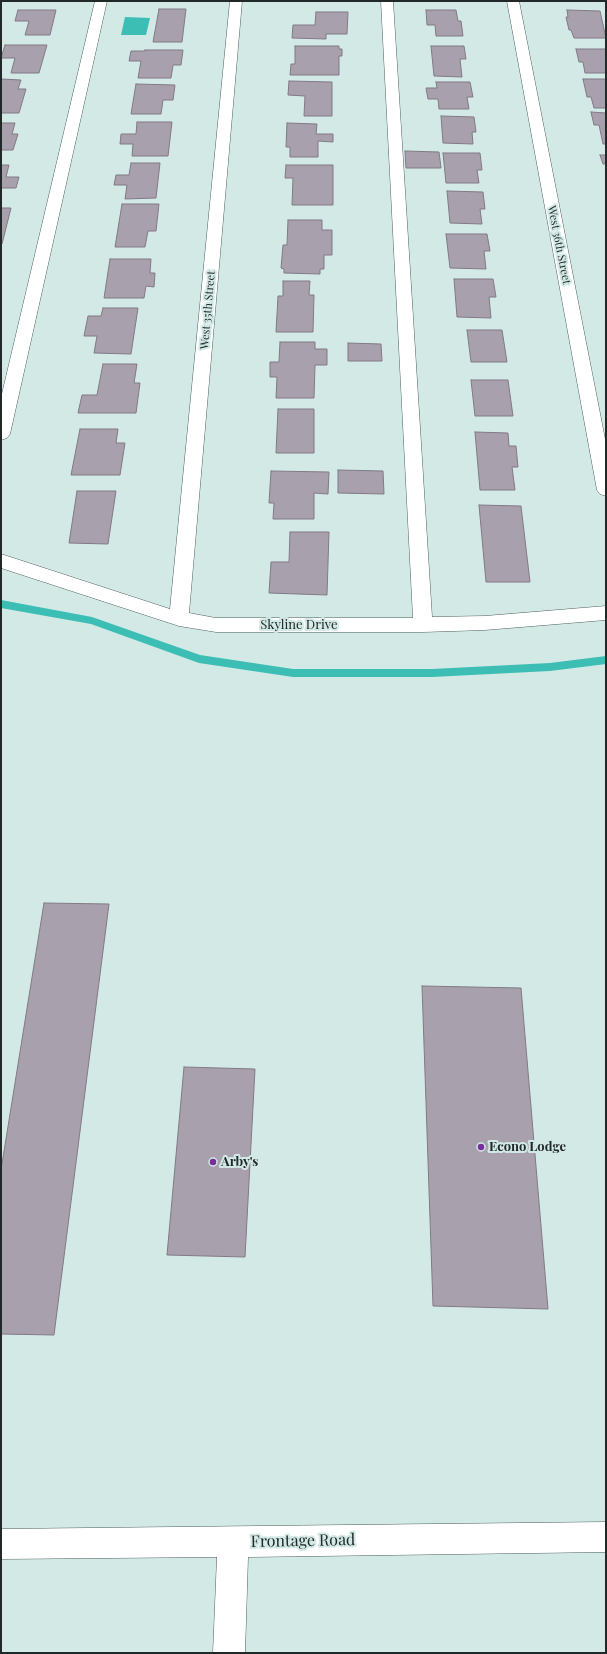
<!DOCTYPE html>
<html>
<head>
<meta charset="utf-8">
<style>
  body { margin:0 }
  #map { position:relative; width:607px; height:1654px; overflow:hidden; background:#d3e9e6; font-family:"Playfair Display",serif }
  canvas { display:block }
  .frame { position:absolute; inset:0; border:2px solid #212928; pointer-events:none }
</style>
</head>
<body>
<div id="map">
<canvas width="607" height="1654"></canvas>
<div class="frame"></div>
</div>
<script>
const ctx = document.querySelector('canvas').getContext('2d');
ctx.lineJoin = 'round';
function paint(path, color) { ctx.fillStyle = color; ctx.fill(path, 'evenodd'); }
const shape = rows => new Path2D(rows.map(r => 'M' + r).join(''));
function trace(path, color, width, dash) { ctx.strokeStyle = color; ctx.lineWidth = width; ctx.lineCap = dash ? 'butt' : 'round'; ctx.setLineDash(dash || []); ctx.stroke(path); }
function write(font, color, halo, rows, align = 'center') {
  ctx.font = font + ' "Playfair Display",serif'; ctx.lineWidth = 4; ctx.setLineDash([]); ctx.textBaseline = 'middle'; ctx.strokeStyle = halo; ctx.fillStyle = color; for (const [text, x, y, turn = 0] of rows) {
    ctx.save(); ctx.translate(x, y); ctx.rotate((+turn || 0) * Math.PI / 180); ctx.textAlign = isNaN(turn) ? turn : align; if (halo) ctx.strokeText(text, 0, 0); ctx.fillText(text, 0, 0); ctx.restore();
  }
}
paint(shape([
  [125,17,150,18,146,35,121,35]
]), '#3cbeb5');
paint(shape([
  [1,600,92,617,200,655,293,669,432,669,550,663,606,656,606,664,550,671,432,677,293,677,199,663,91,624,1,608,1,600]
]), '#3cbeb5');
const building = shape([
  [159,9,186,9,182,42,153,42,159,9],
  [18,10,56,10,50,35,25,35,29,21,15,21,18,10],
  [426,10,456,10,458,21,461,21,463,36,436,36,435,25,427,25,426,10],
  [567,10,600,11,606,38,574,38,571,30,569,30,566,17,568,17,567,10],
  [316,12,348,12,347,34,326,34,326,39,292,38,293,25,315,25,316,12],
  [5,45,47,45,39,73,11,73,15,58,1,58,5,45],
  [295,46,339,46,339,49,342,49,342,56,339,56,339,75,290,75,291,64,295,64,295,46],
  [431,46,464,46,466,59,460,59,462,77,434,76,431,46],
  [576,49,606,49,606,73,585,73,583,62,579,62,576,49],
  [145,50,183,50,181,65,173,65,171,78,138,78,141,61,129,61,131,51,145,51,145,50],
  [1,79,21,80,18,89,26,89,19,113,1,113,1,79],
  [583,79,606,79,606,108,594,108,591,97,587,97,583,79],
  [289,81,332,82,332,116,304,116,305,96,288,95,289,81],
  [436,82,470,82,473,97,467,97,469,109,439,109,438,99,428,99,426,88,437,88,436,82],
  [136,84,175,85,173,100,163,100,161,114,131,114,136,84],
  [591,112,606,113,606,144,603,144,599,125,594,125,591,112],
  [441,116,474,117,476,132,472,132,473,144,443,143,441,116],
  [137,122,172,122,168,156,132,156,133,144,120,144,121,134,136,134,137,122],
  [1,123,15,123,12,134,18,134,13,150,1,150,1,123],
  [287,123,317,124,316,134,333,134,333,142,318,141,318,157,290,157,290,147,286,147,287,123],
  [405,151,439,152,441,168,406,168,405,151],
  [443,153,480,153,482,170,477,170,479,183,446,183,443,153],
  [600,155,606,155,606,164,603,164,600,155],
  [131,163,160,163,156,198,125,199,127,185,114,185,116,175,129,175,131,163],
  [1,165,9,165,6,177,19,177,16,188,1,188,1,165],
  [286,165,333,165,333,205,292,205,293,178,285,178,286,165],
  [447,191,483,192,485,209,480,209,482,224,450,223,447,191],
  [122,204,159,204,156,231,148,231,145,247,115,247,122,204],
  [1,208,11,208,2,244,1,244,1,208],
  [288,220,322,220,322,230,332,230,332,255,324,255,324,269,320,269,320,274,284,273,284,269,281,268,283,245,287,245,288,220],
  [446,234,487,234,490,251,484,251,486,269,450,268,446,234],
  [110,259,151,259,150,273,155,273,154,287,146,286,144,298,104,298,110,259],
  [454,279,493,279,496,297,489,297,491,318,457,317,454,279],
  [283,281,310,281,309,295,314,295,313,332,276,332,278,296,283,296,283,281],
  [103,308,138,308,131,354,94,353,97,336,84,336,88,316,101,316,103,308],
  [467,330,502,330,507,362,471,362,467,330],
  [280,342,315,342,315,349,327,349,327,365,315,365,314,398,276,398,277,377,270,377,270,362,279,362,280,342],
  [348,343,381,344,382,361,348,361,348,343],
  [103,364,137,364,134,383,140,383,136,413,78,413,82,395,97,395,103,364],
  [471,380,508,380,513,416,475,416,471,380],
  [278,409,314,409,314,453,276,453,278,409],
  [80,429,118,429,116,443,125,443,120,475,71,475,80,429],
  [475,432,508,433,509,446,516,446,518,467,512,467,515,490,480,490,475,432],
  [338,470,383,471,384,494,338,493,338,470],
  [271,471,329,472,328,494,314,493,314,519,273,519,274,503,269,503,271,471],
  [77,491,116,491,108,544,69,543,77,491],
  [479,505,521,506,530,582,486,582,479,505],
  [290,532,329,532,327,595,269,593,271,562,289,562,290,532],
  [44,903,109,904,54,1335,1,1334,1,1170,44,903],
  [422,986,521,988,548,1309,433,1306,422,986],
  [184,1067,255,1069,245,1257,167,1255,184,1067]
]);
paint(building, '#a9a0ae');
trace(building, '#817986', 1);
const minor = shape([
  [95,1,107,1,10,434,7,438,1,440,1,398,95,1],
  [230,1,242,1,189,613,216,618,413,618,381,1,393,1,432,617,485,616,606,606,606,620,485,630,423,632,216,632,179,626,1,568,1,554,170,609,230,1],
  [507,1,519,1,606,444,606,496,600,494,597,490,507,1],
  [606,1522,606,1552,248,1557,245,1653,213,1653,217,1557,1,1559,1,1529,606,1522]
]);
trace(minor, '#4d605e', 1);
paint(minor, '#fff');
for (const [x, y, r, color] of [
  [481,1147,4,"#7a2d9e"],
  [213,1162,4,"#7a2d9e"]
]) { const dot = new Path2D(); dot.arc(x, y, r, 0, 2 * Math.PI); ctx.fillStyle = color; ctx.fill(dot); trace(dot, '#d3e9e6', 1.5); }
write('11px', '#212928', '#d3e9e6', [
  ["West 36th Street",559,245,79],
  ["West 35th Street",208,310,-85]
]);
write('13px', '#212928', '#d3e9e6', [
  ["Skyline Drive",299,625]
]);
write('bold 13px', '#212928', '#d3e9e6', [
  ["Econo Lodge",489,1147],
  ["Arby's",221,1162]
], 'left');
write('16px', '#212928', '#d3e9e6', [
  ["Frontage Road",303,1541,-1]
]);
</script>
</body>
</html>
